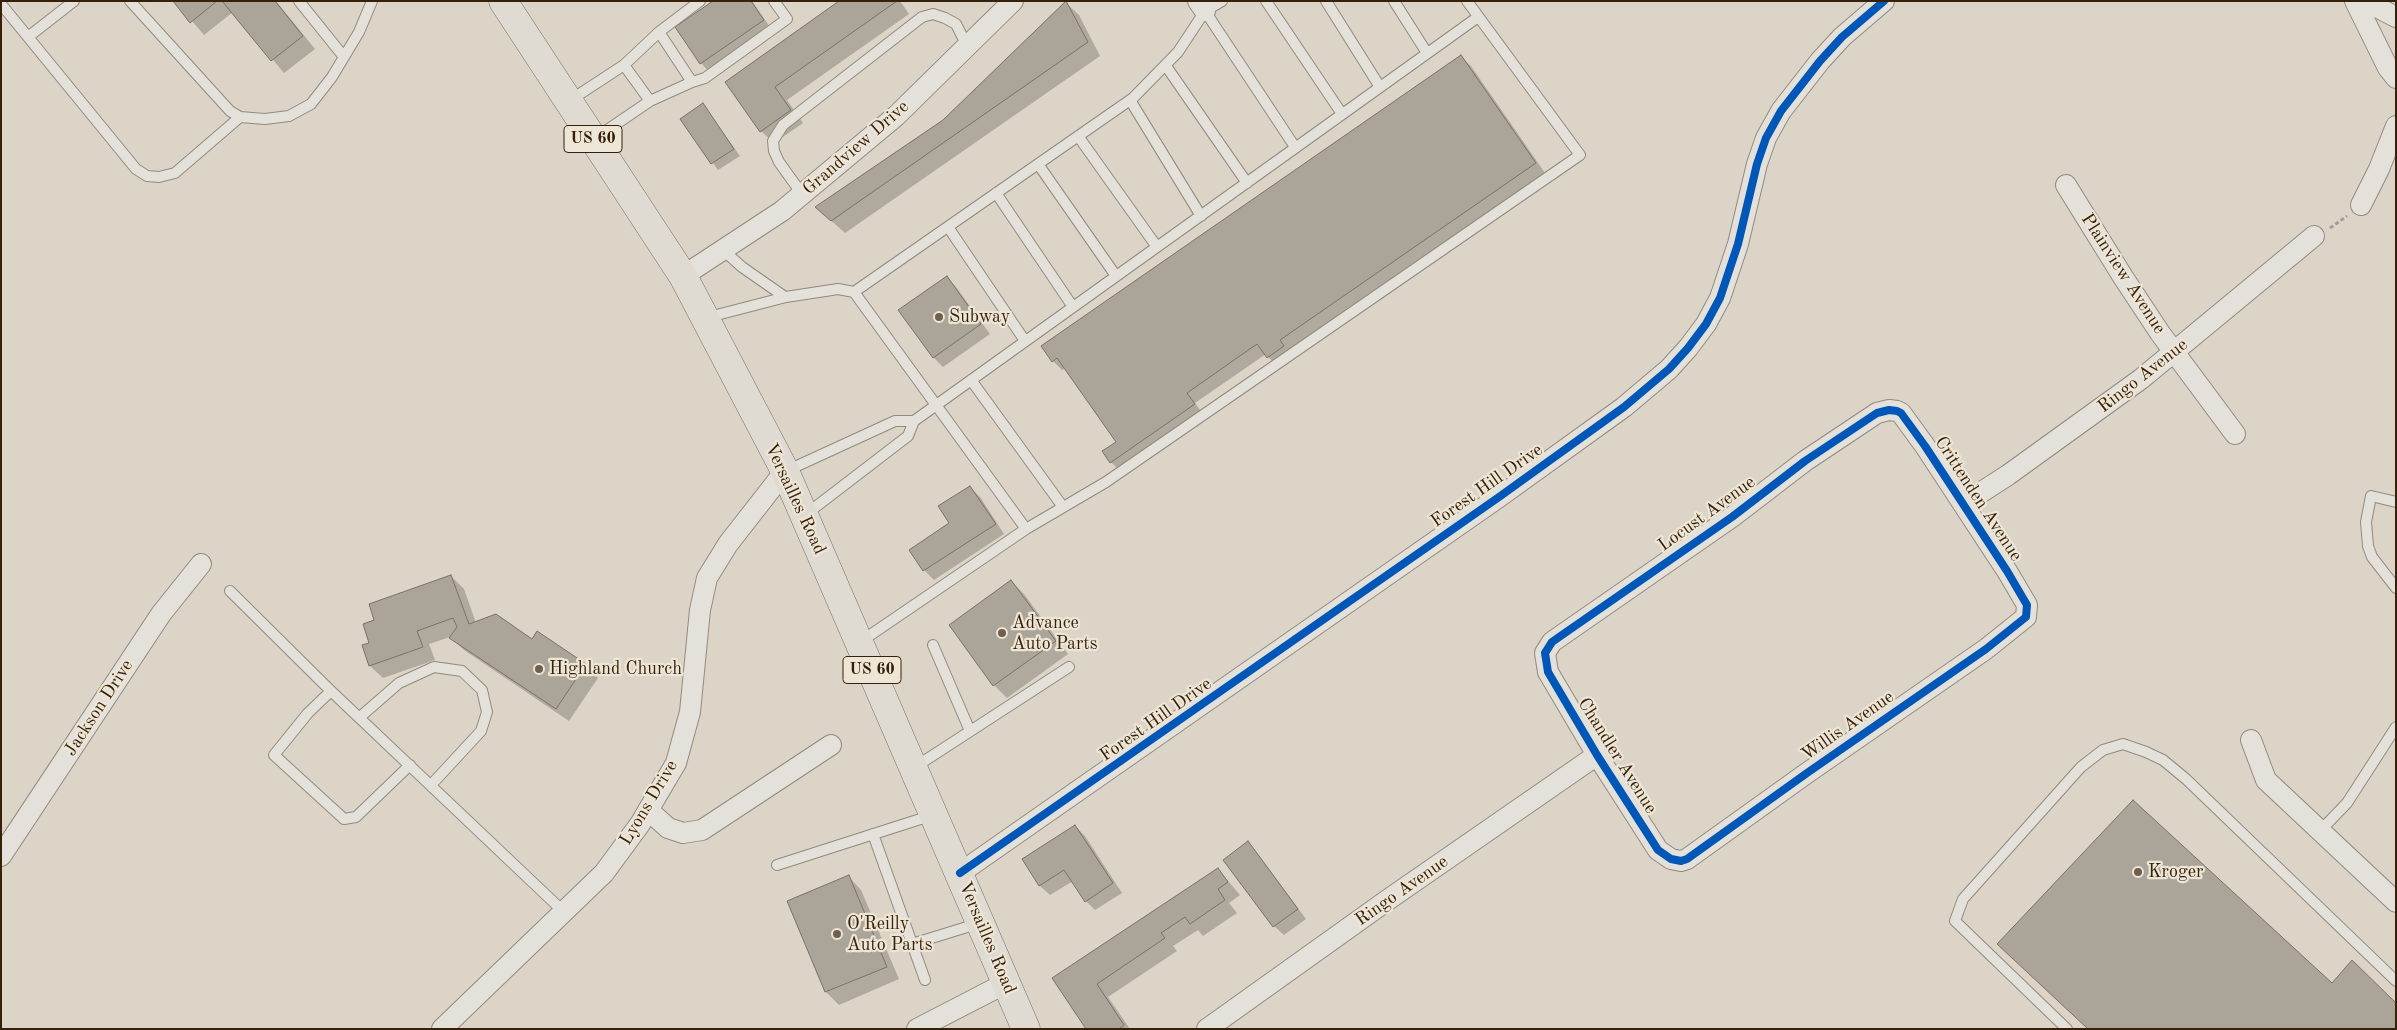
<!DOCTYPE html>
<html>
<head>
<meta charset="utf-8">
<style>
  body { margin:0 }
  #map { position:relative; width:2397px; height:1030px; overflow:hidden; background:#dcd4c6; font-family:"Old Standard TT",serif }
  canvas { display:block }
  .frame { position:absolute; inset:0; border:2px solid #36200a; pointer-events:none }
</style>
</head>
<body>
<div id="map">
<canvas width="2397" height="1030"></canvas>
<div class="frame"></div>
</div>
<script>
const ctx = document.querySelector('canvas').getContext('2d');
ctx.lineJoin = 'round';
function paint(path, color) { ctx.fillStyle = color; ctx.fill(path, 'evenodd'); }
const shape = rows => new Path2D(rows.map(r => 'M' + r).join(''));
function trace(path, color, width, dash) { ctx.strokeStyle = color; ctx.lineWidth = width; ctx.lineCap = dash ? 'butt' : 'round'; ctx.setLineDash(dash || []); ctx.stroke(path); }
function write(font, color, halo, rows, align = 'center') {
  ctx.font = font + ' "Old Standard TT",serif'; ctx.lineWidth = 4.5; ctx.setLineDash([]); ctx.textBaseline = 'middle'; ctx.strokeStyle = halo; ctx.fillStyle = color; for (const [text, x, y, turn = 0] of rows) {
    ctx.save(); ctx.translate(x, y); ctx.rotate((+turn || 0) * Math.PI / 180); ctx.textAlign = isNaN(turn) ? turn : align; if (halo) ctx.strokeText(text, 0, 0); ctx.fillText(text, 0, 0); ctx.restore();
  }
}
paint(shape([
  [175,1,276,1,315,49,284,73,233,12,204,35],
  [715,1,752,1,772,30,710,73,701,63],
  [841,1,900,1,909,14,787,100,803,123,774,143,761,131,726,82],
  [1066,3,1079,15,1100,56,845,233,817,208,944,121],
  [1461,57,1471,66,1545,173,1289,350,1277,367,1266,354,1195,403,1203,414,1121,472,1111,462,1117,442,1066,368,1062,370,1053,361],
  [703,105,740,156,718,170,682,119],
  [946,277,956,287,990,334,943,367,934,358,900,310],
  [970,487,980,497,1004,534,934,580,924,570,911,550,951,524],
  [451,576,464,589,476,623,532,641,585,665,598,678,569,721,464,650,450,637,429,644,435,660,383,678,370,666,371,643,376,620],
  [1011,581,1024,594,1068,654,1007,698,994,685],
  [1075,826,1085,836,1122,893,1095,910,1086,901,1073,881,1050,895,1040,886,1023,859],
  [1247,843,1257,853,1306,919,1284,935,1274,926],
  [1218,869,1240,895,1229,903,1237,913,1203,936,1198,930,1173,946,1177,951,1108,997,1130,1029,1088,1029,1054,979],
  [849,877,861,890,899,979,839,1005,826,992]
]), '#0003');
const building = shape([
  [173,1,217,1,190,23,173,1],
  [222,1,275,1,303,36,271,61,222,1],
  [713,1,751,1,764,20,700,64,675,27,713,1],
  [839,1,897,1,775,87,791,110,760,132,725,82,839,1],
  [1066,1,1088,42,831,221,815,207,943,120,1066,1],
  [1461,55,1536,163,1280,340,1284,346,1267,358,1257,344,1187,393,1195,404,1110,463,1102,451,1116,442,1057,358,1052,362,1041,346,1461,55],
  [703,103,734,149,711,164,680,119,703,103],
  [947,276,981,324,933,358,898,310,947,276],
  [970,486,996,524,923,571,909,550,949,523,938,506,970,486],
  [451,575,469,624,496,614,532,639,537,631,586,664,556,709,449,638,457,627,453,618,417,631,423,647,369,666,362,645,369,643,363,624,374,620,369,604,451,575],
  [1011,580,1056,641,993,686,949,625,1011,580],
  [2133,800,2332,983,2352,960,2396,1003,2396,1029,2088,1029,1997,944,2133,800],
  [1075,825,1113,883,1085,902,1064,870,1039,886,1022,859,1075,825],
  [1248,841,1298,909,1273,927,1223,860,1248,841],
  [1218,868,1228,882,1218,889,1225,900,1190,924,1185,917,1161,933,1165,938,1097,984,1124,1025,1119,1029,1086,1029,1052,978,1218,868],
  [849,875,887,967,825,992,787,901,849,875]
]);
paint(building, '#aba499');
trace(building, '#797166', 1);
const lane = shape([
  [130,1,230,111,240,117,265,119,289,116,311,104,332,77,359,32,372,1],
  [299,1,344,57],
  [1266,1,1342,114],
  [1326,1,1380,87],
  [1394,1,1427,53],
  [1,4,136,169,147,176,159,177,175,173,240,117],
  [1205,11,1295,147],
  [659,32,700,1],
  [28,37,74,1],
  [624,65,659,32,692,82,650,101],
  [1166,66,1247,183],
  [692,82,705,78,787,19,774,1],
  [1130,100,1201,216],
  [569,101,624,65,650,101,594,139],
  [1078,136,1157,247],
  [1038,164,1116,276],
  [996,193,1073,307],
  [802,194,779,162,774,151,773,141,783,125,922,17,933,14,945,18,956,24,967,46],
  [948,227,1025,341],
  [723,250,742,267,785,297],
  [854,292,1133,98,1178,52,1205,11,1222,1],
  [705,318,786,297,838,289,854,292,1026,529,860,642],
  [971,380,1063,507],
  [786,471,895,421,914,421],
  [2396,502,2371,496,2366,522,2368,546,2372,557,2396,588],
  [805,515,908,436,914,421,1478,17],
  [1026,529,1106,482,1580,155,1467,1],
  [230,591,331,691,564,912],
  [933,645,970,731],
  [331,691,308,713,274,755,344,819,356,817,410,765],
  [360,717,399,683,434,667,462,671,482,690,487,712,481,731,431,785],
  [915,767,1069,667],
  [2320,831,2347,803,2396,727],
  [873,834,925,980],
  [777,865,933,815],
  [912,944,980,923],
  [2067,1029,1955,921,1963,899,2081,767,2103,750,2123,744,2146,752,2163,760,2186,779,2396,981]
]);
const street = shape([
  [1198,1,1205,11],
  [2355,1,2388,68,2396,78],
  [2365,1,2396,17],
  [2066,185,2123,277,2160,333,2235,434],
  [2361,205,2379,169,2396,126],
  [683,276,782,211,896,116,1013,1],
  [1889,410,1897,411,1901,413,1925,446,2007,571,2027,605,2026,617,1986,649,1807,773,1687,859,1681,861,1671,859,1658,850,1597,755,1548,672,1545,653,1552,642,1562,635,1732,517,1805,461,1877,413,1889,410],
  [1963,504,2008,475,2141,379,2314,236],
  [2251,740,2266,780,2396,902],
  [648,810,668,828,683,833,702,830,831,745],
  [1,856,161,614,201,564],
  [960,873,1499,497,1624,407,1669,369,1688,348,1706,324,1720,298,1738,244,1757,164,1766,138,1781,111,1820,61,1842,37,1884,1],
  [442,1029,604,873,640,824,676,763,690,712,700,610,707,578,728,544,785,471],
  [917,1029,1006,983],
  [1207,1029,1389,899,1597,755]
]);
const highway = shape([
  [503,1,683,276,785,471,1026,1029]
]);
trace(lane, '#918a7f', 12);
trace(street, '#918a7f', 22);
trace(highway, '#797166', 29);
trace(shape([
  [2330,228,2347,216]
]), '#a49e96', 3, [4, 2.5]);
trace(lane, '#e4e0da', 10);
trace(street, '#e4e0da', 20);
trace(highway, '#dfdbd3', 28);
trace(shape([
  [1889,410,1897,411,1901,413,1925,446,2007,571,2027,605,2026,617,1986,649,1807,773,1687,859,1681,861,1671,859,1658,850,1597,755,1548,672,1545,653,1552,642,1562,635,1732,517,1805,461,1877,413,1889,410],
  [960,873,1499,497,1624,407,1669,369,1688,348,1706,324,1720,298,1738,244,1757,164,1766,138,1781,111,1820,61,1842,37,1884,1]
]), '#0057b8', 8);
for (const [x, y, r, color] of [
  [939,317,5,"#705f4c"],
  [1002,633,5,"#705f4c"],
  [539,669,5,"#705f4c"],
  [2138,872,5,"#705f4c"],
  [837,934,5,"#705f4c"]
]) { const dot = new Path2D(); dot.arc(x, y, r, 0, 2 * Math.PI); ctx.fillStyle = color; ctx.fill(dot); trace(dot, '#ede5d5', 2); }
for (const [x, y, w] of [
  [593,139,58],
  [872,670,58]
]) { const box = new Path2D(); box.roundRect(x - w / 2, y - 13.5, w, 27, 4); ctx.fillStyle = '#ede5d5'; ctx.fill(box); trace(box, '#36200a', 1); }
write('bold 16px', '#36200a', null, [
  ["US 60",593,139],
  ["US 60",872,670]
]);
write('18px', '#36200a', '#ede5d5', [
  ["Grandview Drive",856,148,-41],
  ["Plainview Avenue",2123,274,57],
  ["Ringo Avenue",2143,376,-38],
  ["Forest Hill Drive",1487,486,-35],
  ["Versailles Road",795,499,65],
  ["Crittenden Avenue",1978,499,57],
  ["Locust Avenue",1707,514,-36],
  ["Jackson Drive",99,708,-57],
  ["Forest Hill Drive",1156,720,-35],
  ["Willis Avenue",1848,726,-35],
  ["Chandler Avenue",1617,756,58],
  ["Lyons Drive",649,803,-59],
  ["Ringo Avenue",1402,891,-35],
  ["Versailles Road",987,938,67]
]);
write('18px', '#36200a', '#ede5d5', [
  ["Subway",949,317],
  ["Advance",1012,623],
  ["Auto Parts",1012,644],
  ["Highland Church",549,669],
  ["Kroger",2148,872],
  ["O'Reilly",847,924],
  ["Auto Parts",847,945]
], 'left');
</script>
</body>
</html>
